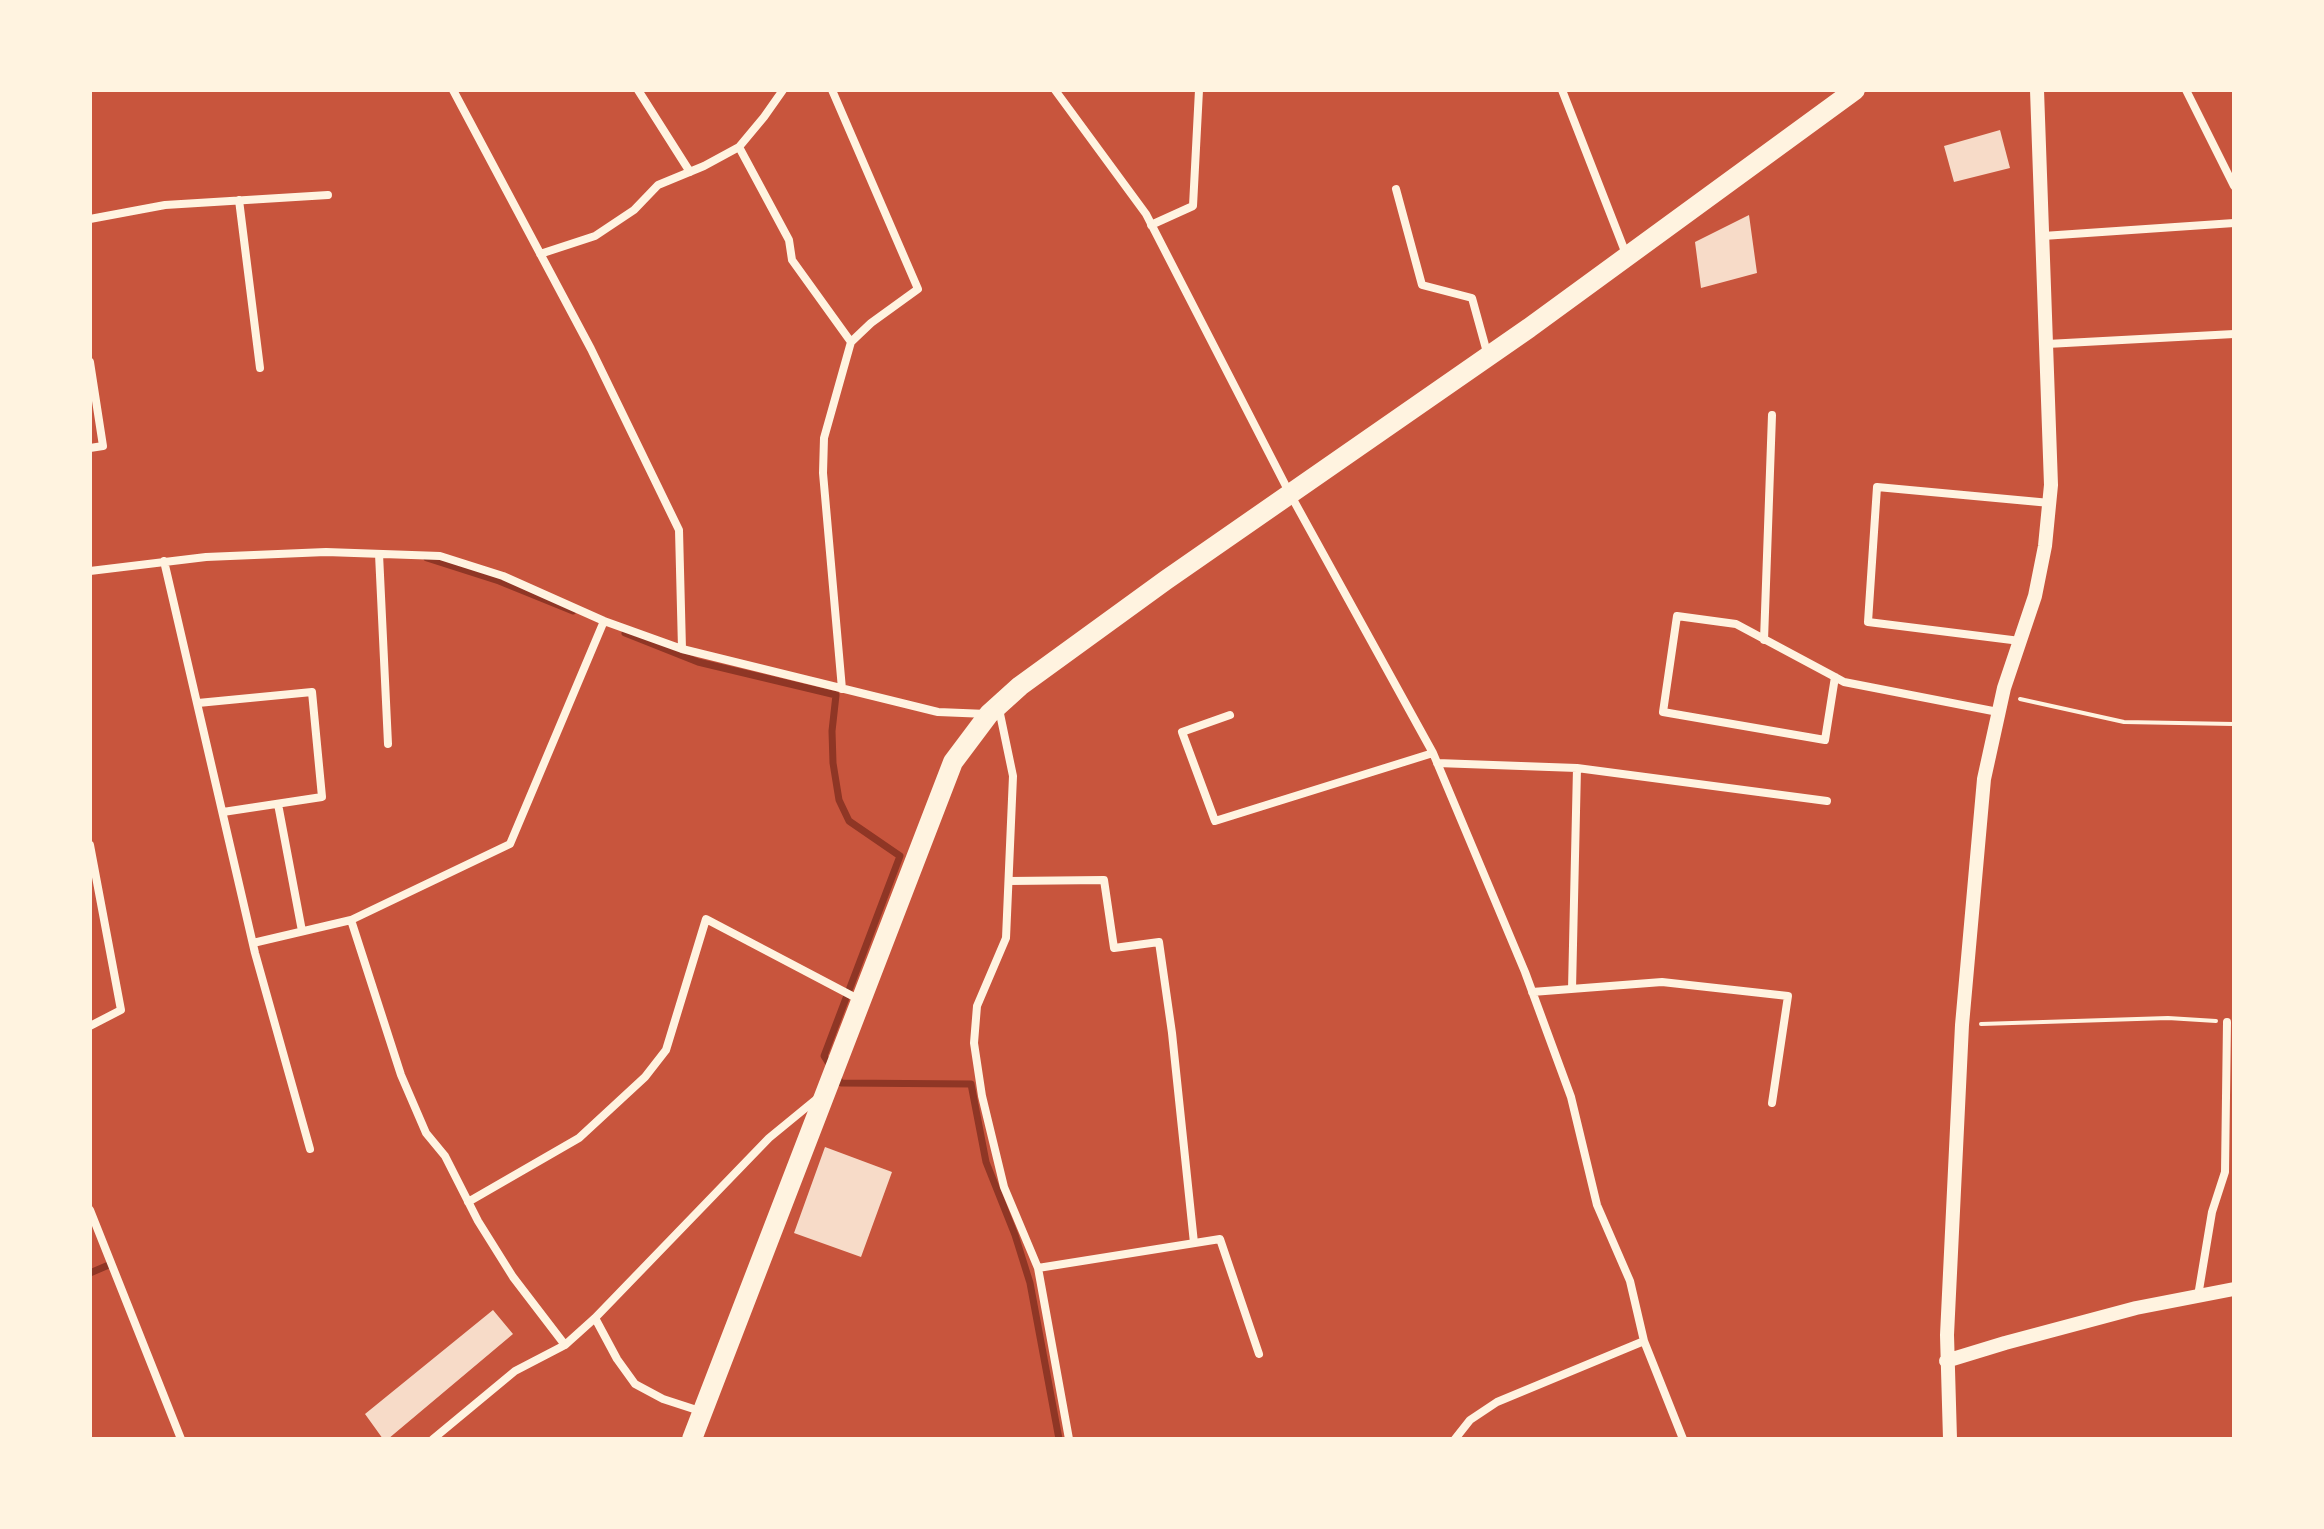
<!DOCTYPE html>
<html>
<head>
<meta charset="utf-8">
<style>
  body { margin:0 }
  #map { position:relative; width:2324px; height:1529px; overflow:hidden; background:#c8553d; font-family:Karla,sans-serif }
  canvas { display:block }
  .frame { position:absolute; inset:0; border:92px solid #fff3e0; pointer-events:none }
</style>
</head>
<body>
<div id="map">
<canvas width="2324" height="1529"></canvas>
<div class="frame"></div>
</div>
<script>
const ctx = document.querySelector('canvas').getContext('2d');
ctx.lineJoin = 'round';
const shape = rows => new Path2D(rows.map(r => 'M' + r).join(''));
function trace(path, color, width, dash) { ctx.strokeStyle = color; ctx.lineWidth = width; ctx.lineCap = dash ? 'butt' : 'round'; ctx.setLineDash(dash || []); ctx.stroke(path); }
function paint(path, color) { ctx.fillStyle = color; ctx.fill(path, 'evenodd'); }
trace(shape([
  [427,558,499,581,573,611],
  [625,633,698,662,836,695,832,731,833,763,839,800,849,821,900,856,824,1056,841,1083,971,1084,986,1162,1015,1235,1030,1283,1059,1439],
  [90,1273,111,1264]
]), '#8f3625', 7);
paint(shape([
  [2000,130,2010,168,1954,182,1944,146],
  [1749,215,1757,273,1701,288,1695,242],
  [825,1147,892,1172,861,1257,794,1233],
  [493,1310,513,1334,388,1439,383,1439,365,1414]
]), '#f7dbc8');
trace(shape([
  [2020,699,2124,722,2234,724],
  [1981,1024,2168,1018,2216,1021]
]), '#fff3e0', 4);
trace(shape([
  [453,90,591,349,679,530,682,649],
  [638,90,690,172],
  [832,90,918,289,871,323,851,342],
  [1055,90,1146,214,1289,492,1433,753,1525,972,1571,1097,1597,1205,1630,1281,1644,1341,1683,1439],
  [1562,90,1626,254],
  [2186,90,2234,186],
  [739,147,789,240,792,260,851,342,824,438,823,473,842,689],
  [1396,189,1422,285,1472,298,1488,356],
  [239,200,260,368],
  [90,219,165,205,328,195],
  [1151,225,1193,206,1199,90],
  [2043,236,2234,223],
  [540,254,595,236,634,210,658,185,704,166,739,147,764,117,783,90],
  [2047,344,2234,334],
  [90,362,103,446,90,448],
  [379,554,388,744],
  [164,561,255,953,310,1149],
  [90,571,206,557,326,552,440,556,503,576,604,621,682,649,938,712,987,714],
  [1764,640,1772,415],
  [2020,641,1868,622,1877,487,2050,503],
  [1835,677,1825,740,1663,712,1677,616,1736,624,1835,677,1844,682,1998,712],
  [198,703,312,692,322,797,223,812],
  [999,709,1013,776,1006,938,977,1006,974,1043,982,1096,1004,1187,1038,1268,1069,1439],
  [1230,715,1182,732,1215,821,1433,753],
  [1437,763,1577,768,1827,801],
  [278,804,302,931],
  [90,845,121,1010,90,1026],
  [1009,881,1104,880,1114,948,1159,942,1172,1033,1194,1243],
  [351,920,401,1075,426,1133,445,1156,478,1221,513,1277,565,1345],
  [253,943,351,920,510,844,604,621],
  [1572,989,1577,768],
  [1532,992,1662,982,1788,996,1772,1103],
  [468,1202,579,1138,645,1077,666,1050,706,919,860,1000],
  [90,1210,181,1439],
  [1038,1268,1220,1239,1259,1354],
  [2198,1296,2212,1212,2225,1172,2227,1022],
  [595,1318,617,1359,635,1384,663,1399,703,1412],
  [433,1439,515,1371,565,1345,595,1318,769,1138,819,1097],
  [1455,1439,1470,1420,1497,1402,1644,1341]
]), '#fff3e0', 8);
trace(shape([
  [1946,1361,2005,1343,2136,1308,2234,1289],
  [1950,1439,1947,1335,1962,1025,1984,779,2004,688,2035,596,2045,546,2051,485,2037,90]
]), '#fff3e0', 14);
trace(shape([
  [692,1439,953,762,989,714,1020,686,1166,580,1529,328,1855,90]
]), '#fff3e0', 20);
</script>
</body>
</html>
